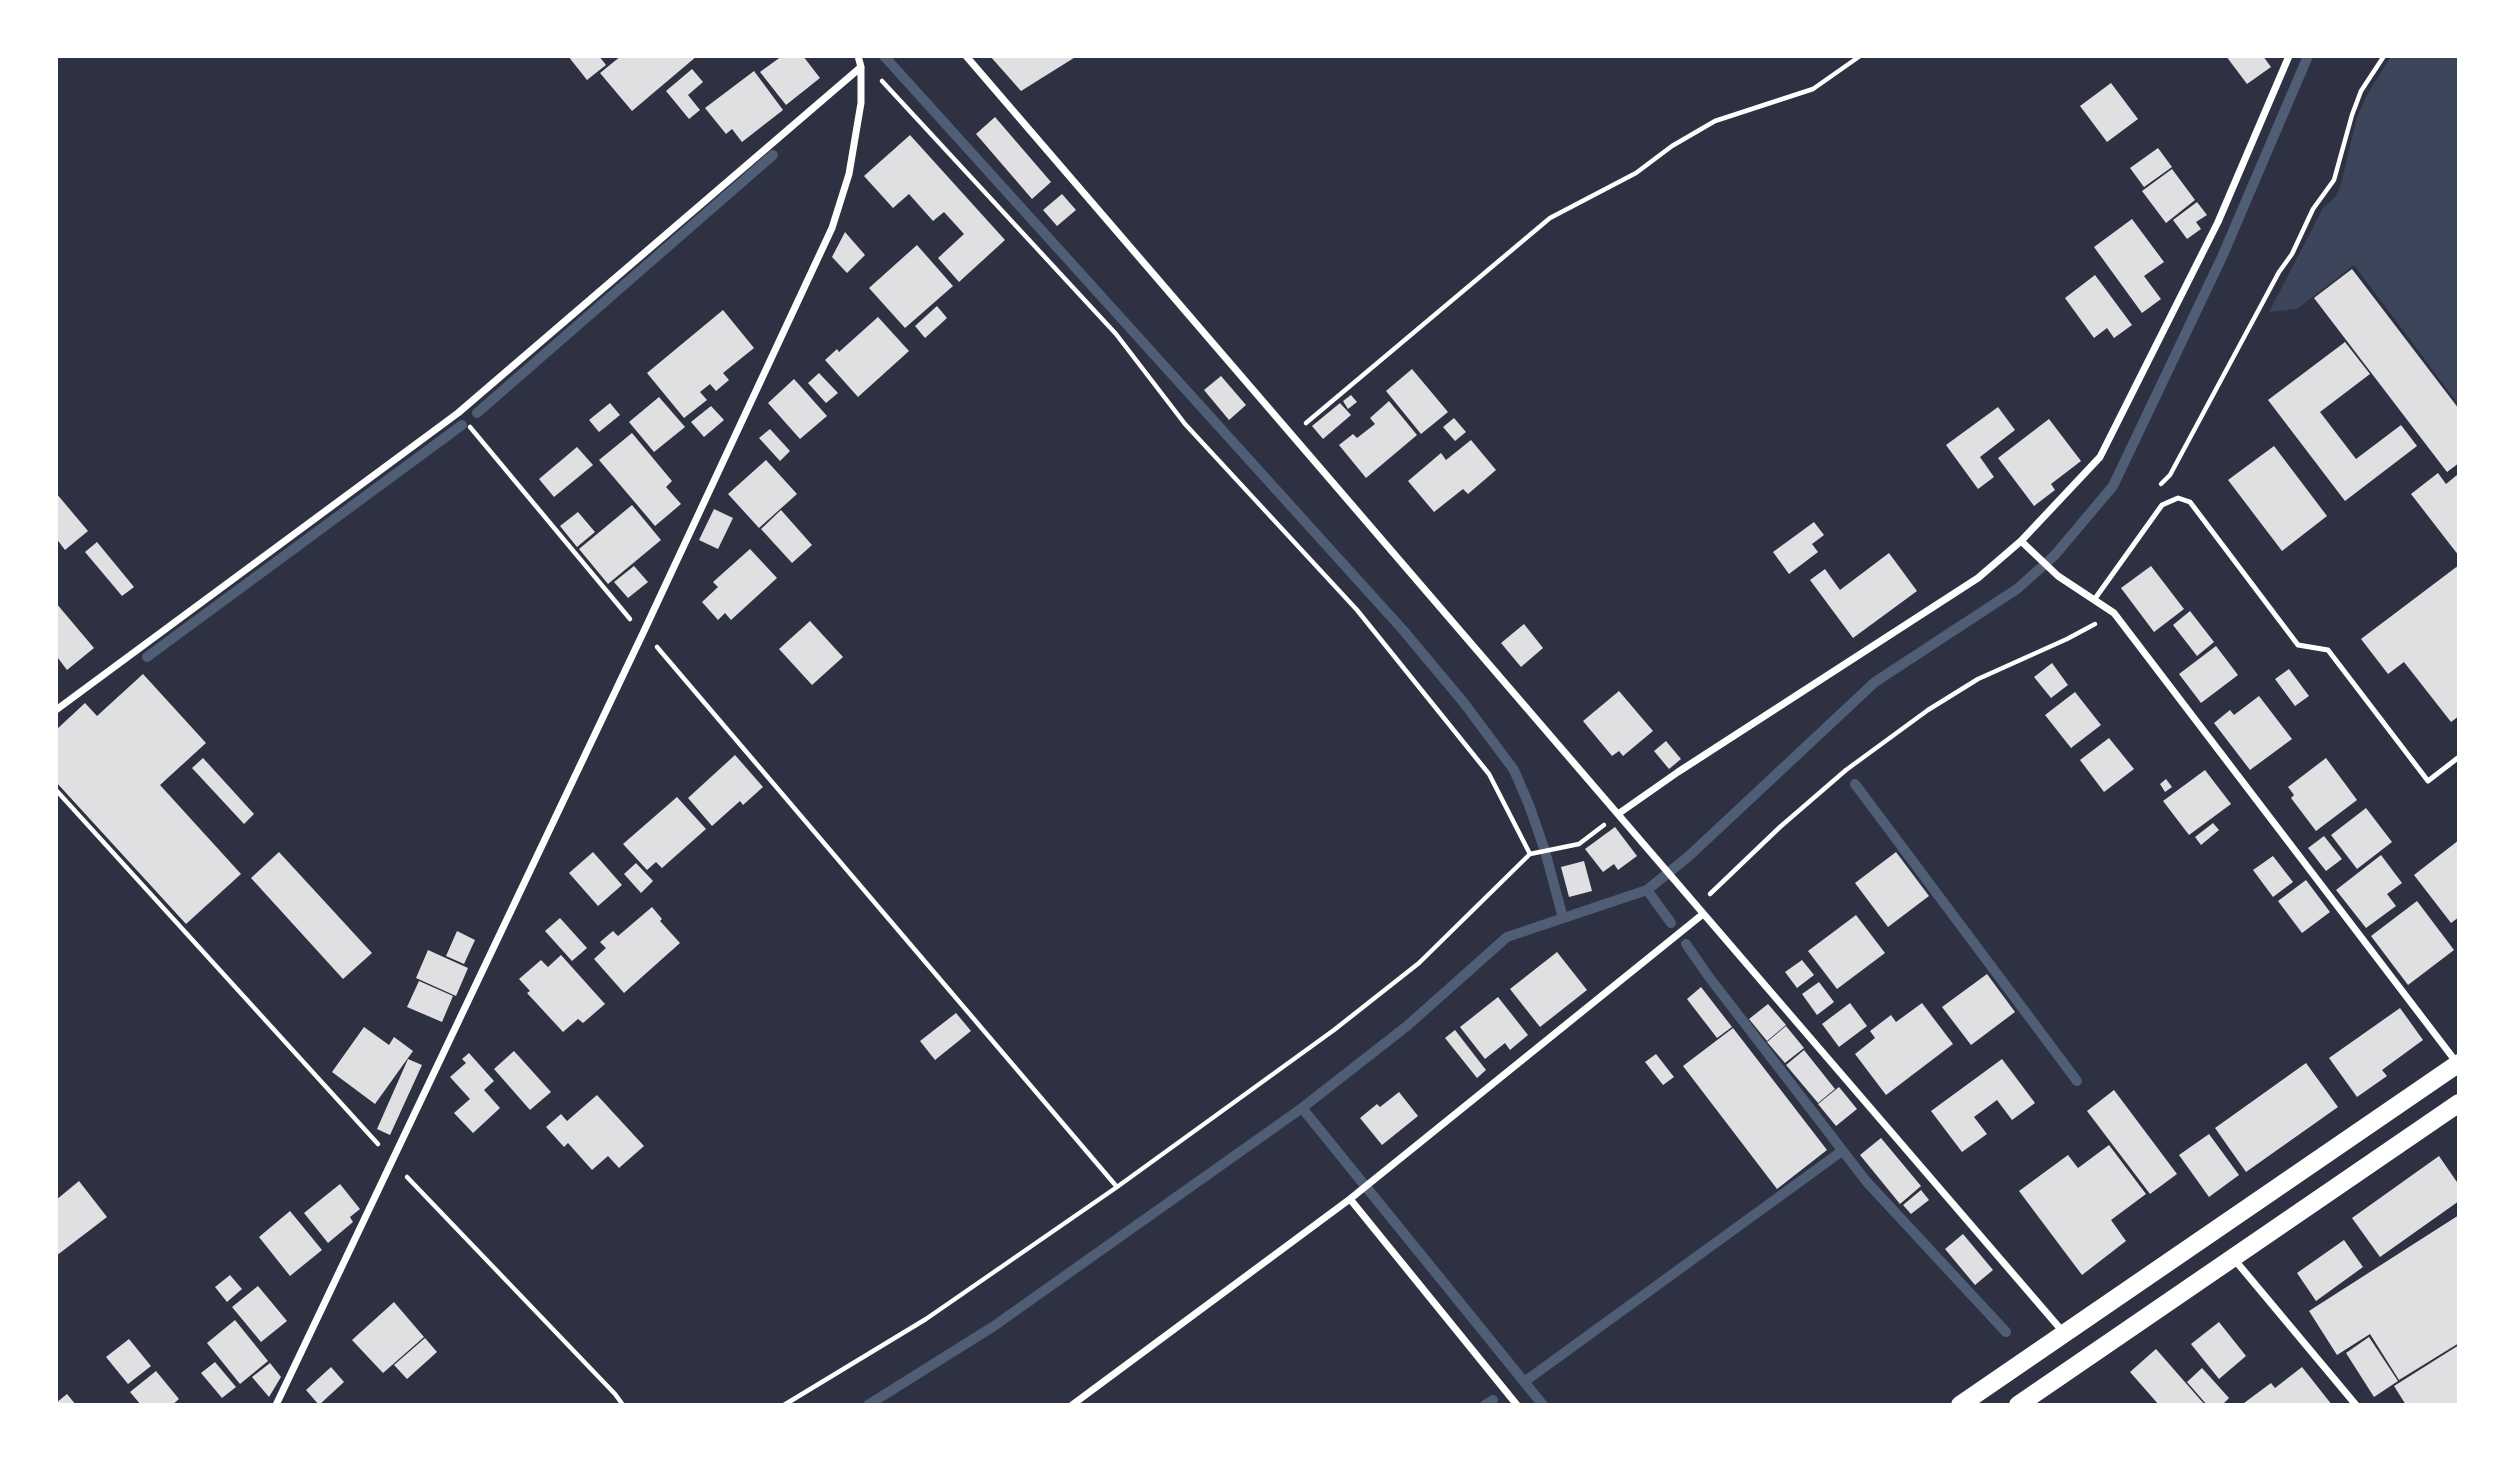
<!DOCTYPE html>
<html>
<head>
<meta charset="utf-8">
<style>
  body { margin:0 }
  #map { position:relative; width:2515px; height:1461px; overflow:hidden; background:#2d3142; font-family:Rubik,sans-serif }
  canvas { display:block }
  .frame { position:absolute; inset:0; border:58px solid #fff; pointer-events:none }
</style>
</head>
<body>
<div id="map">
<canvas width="2515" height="1461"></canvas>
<div class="frame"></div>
</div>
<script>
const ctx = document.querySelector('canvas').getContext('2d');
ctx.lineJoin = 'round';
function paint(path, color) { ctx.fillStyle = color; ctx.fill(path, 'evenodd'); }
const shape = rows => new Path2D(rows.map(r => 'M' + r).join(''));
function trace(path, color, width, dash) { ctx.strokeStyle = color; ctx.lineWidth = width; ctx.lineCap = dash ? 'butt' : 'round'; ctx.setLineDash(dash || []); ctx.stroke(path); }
paint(shape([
  [2391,56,2459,56,2459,405,2354,265,2297,309,2269,312,2323,208,2336,196,2341,184,2357,117,2368,93]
]), '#3c4559');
trace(shape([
  [884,56,1403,630,1464,703,1514,770,1529,805,1545,851,1563,918],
  [477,413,773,155],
  [147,657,462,425],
  [1855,784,2077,1081],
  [1647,890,1671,923],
  [1686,944,1709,977,1866,1181,2006,1332],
  [1302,1108,1543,1405],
  [1524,1382,1842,1151],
  [868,1405,994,1326,1302,1108,1407,1026,1507,937,1647,890,1689,856,1875,682,2017,589,2054,556,2113,486,2222,257,2308,56],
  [1485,1405,1493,1400]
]), '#4f5d75', 10);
paint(shape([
  [568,56,599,56,606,65,587,80],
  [621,56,697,56,632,111,600,73],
  [782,56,803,56,820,78,786,105,760,72],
  [990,56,1077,56,1021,91],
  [2226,56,2263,56,2271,67,2247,84],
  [692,69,703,82,688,95,700,110,689,119,666,91],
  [754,71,783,110,742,142,732,129,726,134,705,108],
  [2111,83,2138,119,2107,142,2080,106],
  [995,117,1051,182,1032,199,976,134],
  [910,135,1005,240,959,282,938,258,964,234,944,212,933,221,909,194,893,208,864,176],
  [2158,148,2172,167,2144,187,2130,168],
  [2172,169,2195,200,2166,223,2142,191],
  [1062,194,1076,210,1057,226,1043,210],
  [2197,202,2207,215,2196,222,2201,229,2187,239,2173,220],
  [2132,219,2164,262,2144,276,2161,299,2142,313,2094,247],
  [845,232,865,255,847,273,832,257],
  [917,245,953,286,905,328,869,288],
  [2352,269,2459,409,2459,463,2447,472,2314,298],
  [2095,275,2132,325,2114,338,2107,328,2094,338,2065,298],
  [937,306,947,318,925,338,915,326],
  [723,310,754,348,723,373,729,380,716,391,710,384,700,392,707,400,684,418,647,373],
  [878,317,909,351,858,397,825,360,837,349,839,352],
  [2345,342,2370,374,2320,412,2356,459,2401,425,2417,446,2345,501,2268,400],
  [1412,369,1448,412,1421,434,1386,391],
  [819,373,838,393,826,403,808,383],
  [1221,376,1246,405,1229,420,1204,390],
  [794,379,827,416,800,439,768,403],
  [1351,395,1357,402,1348,409,1343,401],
  [659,397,685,427,654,452,629,422],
  [1389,401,1417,435,1366,478,1339,445,1353,434,1357,438,1375,424,1370,418],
  [610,403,620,415,599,432,589,420],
  [1340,403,1351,415,1323,439,1312,426],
  [711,406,724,420,704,437,691,422],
  [1998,407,2015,430,1980,457,1994,477,1978,489,1946,445],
  [1454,418,1466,432,1455,441,1443,427],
  [2049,419,2081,461,2051,484,2055,490,2034,506,1998,458],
  [770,429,790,451,780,461,759,438],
  [632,433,672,481,666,487,681,504,655,526,599,460],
  [1471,440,1496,470,1468,494,1463,489,1434,512,1408,481,1441,453,1446,460],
  [2274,446,2327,516,2282,551,2228,480],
  [577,447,593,465,554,497,539,479],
  [766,460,797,494,759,528,728,494],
  [2438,473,2446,484,2457,475,2459,477,2459,556,2411,494],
  [56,493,88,531,65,550,56,538],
  [632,505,661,540,608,584,579,549],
  [714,509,733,518,718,549,699,540],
  [781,510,812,545,792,563,761,529],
  [578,512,595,532,577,547,560,526],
  [1814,522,1824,535,1812,544,1818,552,1789,574,1773,552],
  [97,542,134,587,122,596,85,552],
  [750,549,777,578,731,620,725,613,718,620,702,602,718,587,713,582],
  [1889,553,1917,591,1853,638,1810,580,1825,569,1840,590],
  [2459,565,2459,716,2451,722,2404,662,2388,674,2361,639],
  [634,566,648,582,628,598,614,582],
  [2151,566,2184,609,2154,632,2121,588],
  [56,603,94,648,67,670,58,658,56,660],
  [2190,611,2214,642,2197,656,2173,625],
  [810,621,843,657,812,685,779,649],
  [1524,624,1543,648,1521,667,1501,643],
  [2216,646,2238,675,2201,703,2179,674],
  [2052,663,2068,685,2051,698,2034,677],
  [2289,669,2309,696,2295,706,2275,679],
  [143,674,206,743,160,785,241,874,186,924,56,782,56,730,85,703,97,716],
  [1619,691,1653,731,1623,756,1619,751,1612,756,1583,721],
  [2075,692,2101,725,2071,748,2045,715],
  [2259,696,2292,739,2250,770,2214,723,2230,710,2234,715],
  [2109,738,2134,769,2104,792,2080,760],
  [1666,741,1681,759,1669,769,1654,751],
  [735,755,763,787,743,805,740,801,712,826,688,798],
  [203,758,254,814,244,824,192,768],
  [2326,758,2357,800,2316,831,2291,798,2294,795,2288,787],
  [2205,770,2231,804,2189,835,2163,801],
  [2166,779,2172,787,2165,792,2160,784],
  [677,797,706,829,662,868,656,862,647,870,623,844],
  [2366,808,2392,842,2357,869,2331,835],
  [2213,823,2219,830,2201,845,2195,837],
  [1615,827,1637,856,1618,870,1614,864,1603,872,1585,849],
  [2324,836,2342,859,2326,871,2308,848],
  [2459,840,2459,917,2451,923,2414,875],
  [279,852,372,953,343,979,251,878],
  [593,852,622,885,598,906,569,873],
  [1896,852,1929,896,1888,927,1855,883],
  [2381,855,2402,883,2387,894,2396,906,2366,928,2336,890],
  [2273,856,2293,882,2273,897,2253,870],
  [1584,861,1592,891,1569,897,1561,867],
  [636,863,653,881,641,893,624,874],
  [2306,880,2330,912,2302,933,2278,901],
  [2417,901,2454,950,2408,985,2371,936],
  [652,907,662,919,660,921,680,943,624,993,594,959,606,948,600,942,613,931,618,936],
  [1856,915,1885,953,1837,989,1808,951],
  [560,918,587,948,572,961,545,931],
  [457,931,475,940,464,964,446,956],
  [428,950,468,968,456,996,416,978],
  [1557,952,1587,990,1540,1027,1510,989],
  [561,955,605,1004,583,1023,578,1019,563,1032,527,993,530,991,519,979,541,960,548,967],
  [1802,960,1814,975,1797,988,1785,972],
  [1987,974,2015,1012,1971,1045,1942,1007],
  [419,981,453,996,442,1022,407,1007],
  [1819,982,1834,1002,1817,1015,1802,994],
  [1701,987,1732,1027,1717,1038,1687,999],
  [1498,997,1528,1035,1510,1050,1505,1043,1485,1059,1460,1027],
  [1850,1003,1867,1026,1839,1047,1822,1024],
  [1922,1003,1953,1044,1886,1095,1855,1054,1875,1038,1870,1031,1891,1015,1896,1022],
  [1768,1004,1786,1025,1767,1041,1749,1019],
  [2400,1008,2423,1040,2382,1070,2387,1076,2357,1097,2329,1058],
  [956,1013,971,1031,935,1060,920,1041],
  [1786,1026,1804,1048,1785,1063,1767,1042],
  [364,1027,389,1045,394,1037,413,1051,375,1104,332,1072],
  [1733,1028,1827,1150,1777,1189,1683,1066],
  [1455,1030,1486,1070,1477,1078,1445,1038],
  [1804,1050,1835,1089,1818,1103,1786,1065],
  [514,1051,551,1092,530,1110,494,1069],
  [469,1053,494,1081,484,1090,500,1108,473,1133,454,1113,470,1099,450,1077,466,1063,462,1059],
  [1656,1054,1674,1077,1663,1085,1645,1062],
  [408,1059,422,1065,390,1135,377,1129],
  [2002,1059,2035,1103,2012,1120,1997,1100,1974,1117,1987,1134,1962,1152,1931,1111],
  [2306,1063,2338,1107,2246,1172,2215,1128],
  [1839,1087,1857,1109,1836,1126,1818,1104],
  [2114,1090,2177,1174,2150,1194,2087,1111],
  [1399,1092,1418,1116,1382,1145,1360,1118,1377,1104,1380,1107],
  [597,1095,644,1146,619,1168,608,1156,592,1170,568,1143,564,1147,546,1127,561,1114,567,1121],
  [2209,1134,2239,1175,2209,1197,2179,1155],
  [1881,1138,1921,1186,1900,1204,1860,1155],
  [2109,1145,2146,1194,2111,1220,2126,1241,2082,1275,2019,1191,2068,1155,2078,1168],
  [2439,1156,2459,1185,2459,1201,2380,1257,2352,1218],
  [79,1181,107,1217,56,1256,56,1200],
  [340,1184,360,1209,350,1217,353,1222,328,1243,304,1213],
  [1921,1190,1929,1200,1911,1214,1903,1205],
  [290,1211,322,1250,290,1276,259,1237],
  [2459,1215,2459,1343,2399,1380,2370,1334,2337,1355,2309,1311],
  [1963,1234,1993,1270,1975,1285,1945,1249],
  [2344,1240,2363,1267,2316,1301,2297,1273],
  [230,1275,242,1289,227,1302,215,1287],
  [258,1286,287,1321,261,1342,232,1307],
  [394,1302,424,1337,383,1373,352,1340],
  [235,1320,268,1361,240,1384,207,1343],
  [2219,1322,2246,1356,2219,1379,2191,1344],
  [2369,1337,2398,1381,2374,1397,2346,1353],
  [425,1338,437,1352,407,1379,394,1365],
  [129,1339,151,1366,128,1384,106,1357],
  [2459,1345,2459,1405,2406,1405,2394,1386],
  [2156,1349,2205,1405,2159,1405,2130,1372],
  [215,1362,236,1387,222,1398,201,1373],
  [270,1363,281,1377,269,1397,252,1377],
  [331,1367,344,1382,319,1405,306,1390],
  [2302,1367,2332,1405,2246,1405,2244,1403,2271,1383,2275,1388],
  [2202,1368,2229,1398,2222,1405,2207,1405,2187,1382],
  [156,1371,179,1399,172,1405,141,1405,130,1392],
  [67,1394,76,1405,56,1405,56,1403]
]), '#e0e0e3');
trace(shape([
  [882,81,1116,334,1185,424,1357,610,1489,774,1530,854],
  [1306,423,1550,218,1636,173,1672,146,1715,121,1813,89,1860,56],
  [470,427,630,619],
  [2161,484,2170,475,2279,272,2292,254,2313,209,2334,180,2352,115,2361,91,2384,56],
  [657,647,1117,1187],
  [56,790,378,1144],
  [1710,894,1780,827,1846,770,1928,710,1978,679,2067,639,2095,624],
  [407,1177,615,1394,623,1405],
  [784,1405,926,1319,1117,1187,1334,1030,1419,963,1530,854,1579,844,1604,825]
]), '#fff', 4.5);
trace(shape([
  [2094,600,2162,505,2178,498,2190,502,2298,645,2328,650,2428,781,2459,757]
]), '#fff', 5);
trace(shape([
  [966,56,2064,1333],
  [2021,541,2058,576,2114,613,2457,1063],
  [56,710,458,413,861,67],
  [1618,814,1678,772,1978,578,2021,541,2100,457,2218,222,2289,56],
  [1350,1199,1517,1405],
  [2234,1259,2356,1405],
  [276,1405,644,631,832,228,849,174,861,103,861,67,858,56],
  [1072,1405,1350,1199,1703,914]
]), '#fff', 7);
trace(shape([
  [1960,1405,2459,1063],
  [2018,1405,2459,1103]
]), '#fff', 18);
</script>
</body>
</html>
